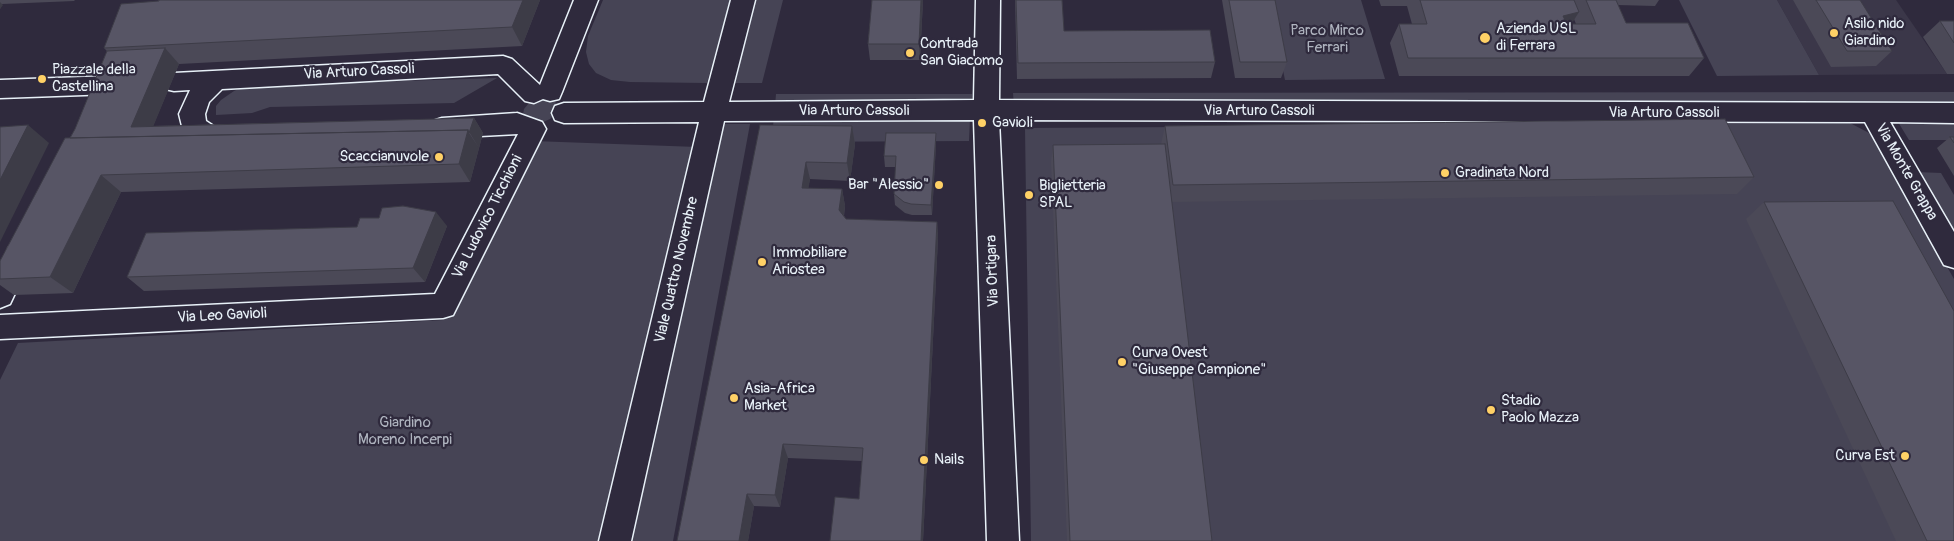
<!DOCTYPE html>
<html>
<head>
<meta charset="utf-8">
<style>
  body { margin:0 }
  canvas { display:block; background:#2f2a3d }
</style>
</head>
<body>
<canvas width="1954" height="541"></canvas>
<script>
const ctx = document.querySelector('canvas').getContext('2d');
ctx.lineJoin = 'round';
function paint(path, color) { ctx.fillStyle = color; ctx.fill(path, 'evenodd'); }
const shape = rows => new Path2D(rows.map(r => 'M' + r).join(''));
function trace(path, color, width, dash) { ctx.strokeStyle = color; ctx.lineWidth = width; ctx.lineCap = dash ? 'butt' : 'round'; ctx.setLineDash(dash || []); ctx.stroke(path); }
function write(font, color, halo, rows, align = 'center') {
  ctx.font = font + ' Pangolin,sans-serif'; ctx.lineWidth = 4.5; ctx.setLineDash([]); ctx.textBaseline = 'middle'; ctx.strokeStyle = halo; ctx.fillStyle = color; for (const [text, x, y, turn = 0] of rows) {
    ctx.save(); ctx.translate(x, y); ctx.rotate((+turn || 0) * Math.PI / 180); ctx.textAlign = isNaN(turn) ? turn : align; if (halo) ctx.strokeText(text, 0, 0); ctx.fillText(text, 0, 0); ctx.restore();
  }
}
paint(shape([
  [1777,0,1896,0,1947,74,1819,75]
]), '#3b3749');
paint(shape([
  [603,0,730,0,707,83,630,82,611,80,596,73,589,64,586,52,588,36],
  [754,0,783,0,762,83,733,83],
  [1269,0,1361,0,1385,79,1285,80],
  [1679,0,1777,0,1819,75,1717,76],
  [497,78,454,103,270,107,252,113,216,115,216,106,221,100,234,91,245,86],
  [1954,92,1954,108,1014,107,1013,93],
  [776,94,972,94,972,106,775,106],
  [536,99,552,99,557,104,555,114,550,119,541,123,523,115,524,109,529,103],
  [1895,117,1954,117,1954,140,1909,140],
  [774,118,970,118,969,141,771,142],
  [1850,123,1871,134,1954,279,1954,541,1031,541,1025,128],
  [719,124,750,124,673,541,631,541],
  [533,141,697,147,602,541,0,541,0,380,18,343,444,320],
  [1916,172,1941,173,1954,195,1954,239]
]), '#464455');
const street = shape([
  [574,0,598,0,562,92,559,99,550,101,543,99,534,103,525,101,498,74,222,89,209,102,205,114,206,121,218,129,222,136,218,143,209,146,200,143,186,133,182,126,179,114,190,90,174,91,165,89,162,82,165,75,174,73,503,56,512,59,540,85,574,0],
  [731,0,755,0,729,102,974,100,976,0,1000,0,999,100,1954,103,1954,123,1890,122,1954,232,1954,268,1944,265,1865,122,999,120,1019,541,987,541,974,120,724,121,631,541,599,541,699,122,564,123,555,120,552,113,555,106,564,103,704,102,731,0],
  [112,76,121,78,124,85,121,92,112,94,0,98,0,80,112,76],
  [517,113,542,122,546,129,453,315,443,318,0,339,0,315,435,294,518,134,442,138,433,135,429,128,433,121,442,118,517,113],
  [19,244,29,247,33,255,10,304,0,308,0,266,9,247,19,244]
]);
trace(street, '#e8f1f8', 3);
paint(street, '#2f2a3d');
paint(shape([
  [0,0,75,0,74,1,2,4,0,9],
  [159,0,540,0,522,46,179,64,153,126,474,118,483,133,470,182,121,192,73,293,14,295,0,285,0,261,75,129,107,51,104,48],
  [872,0,923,0,920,60,870,60,868,44],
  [1015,0,1062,0,1064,31,1215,62,1211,78,1017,79],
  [1222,0,1275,0,1287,62,1281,78,1235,78],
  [1379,0,1659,0,1655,6,1618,5,1626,23,1704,58,1689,76,1399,76,1390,43,1399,24,1412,24,1407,6,1381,6],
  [1574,19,1576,24,1571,24],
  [1793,0,1860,0,1892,51,1876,66,1831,67],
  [1940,21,1954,21,1954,74,1947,74,1923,37],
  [760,125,852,126,855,144,850,181,810,179,808,188,842,189,845,206,844,216,846,219,937,222,938,238,923,541,830,541,859,499,862,461,788,458,780,507,754,506,748,541,677,541],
  [1165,126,1754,177,1737,194,1172,202,1212,541,1067,541,1051,162,1053,145,1161,144],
  [1950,137,1954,137,1954,176,1937,148],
  [936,144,932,215,912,215,905,213,895,205,894,194,896,167,885,167,884,156],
  [1764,202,1954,541,1896,541,1746,219],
  [379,218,447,226,425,282,144,291,127,277,357,227]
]), '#4b4957');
paint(shape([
  [523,0,540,0,522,46,512,27],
  [921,0,923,0,920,60,919,44],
  [0,2,3,5,0,9],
  [1579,12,1567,31,1563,16],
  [165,48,179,64,148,139,131,127],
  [474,118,483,133,479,148,469,133],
  [28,125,49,143,0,242,0,180],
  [852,126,855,144,850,181,847,163],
  [468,130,479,148,470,182,459,164],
  [936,133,936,144,932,215,931,205],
  [806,162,810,179,806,205,802,188],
  [101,175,121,192,73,293,50,277],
  [842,189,845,206,842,227,839,210],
  [436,212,447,226,425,282,413,268],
  [937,222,938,238,923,541,921,541],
  [783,444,788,458,780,507,775,495],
  [747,494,754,506,748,541,739,541]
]), '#3d3c47');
const building = shape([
  [159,0,523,0,512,27,104,48,121,4,159,1,159,0],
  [872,0,921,0,919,44,868,44,872,0],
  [1016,0,1062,0,1064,31,1210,30,1215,62,1018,63,1016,0],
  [1229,0,1275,0,1287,62,1240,62,1229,0],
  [1420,0,1574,0,1579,12,1563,16,1567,24,1596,24,1586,0,1616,0,1626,23,1688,23,1704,58,1408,58,1399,24,1427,24,1420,0],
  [1816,0,1860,0,1892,51,1847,51,1816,0],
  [1940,21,1954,21,1954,43,1940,21],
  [165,48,131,127,474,118,469,133,468,130,70,138,75,129,107,51,165,48],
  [1725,119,1754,177,1173,185,1165,126,1725,119],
  [28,125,0,180,0,127,28,125],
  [760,125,852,126,847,163,806,162,802,188,842,189,839,210,846,219,937,222,921,541,830,541,835,497,859,499,863,448,783,444,775,495,747,494,739,541,677,541,760,125],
  [468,130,459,164,101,175,50,277,0,279,0,261,65,138,468,130],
  [886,133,936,133,931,205,911,204,904,202,894,194,896,156,884,156,886,133],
  [1950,137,1954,137,1954,143,1950,137],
  [1165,144,1212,541,1070,541,1053,145,1165,144],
  [1893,201,1954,311,1954,541,1927,541,1764,202,1893,201],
  [403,206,436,212,413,268,127,277,146,233,357,227,360,218,379,218,382,208,403,206]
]);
paint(building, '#575565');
trace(building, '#3d3c47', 1);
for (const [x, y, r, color] of [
  [1834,33,5,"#ffd166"],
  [1485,38,6,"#ffd166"],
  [910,53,5,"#ffd166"],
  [42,79,5,"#ffd166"],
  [982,123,5,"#ffd166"],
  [439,157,5,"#ffd166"],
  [1445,173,5,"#ffd166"],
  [939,185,5,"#ffd166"],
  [1029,195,5,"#ffd166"],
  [762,262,5,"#ffd166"],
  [1122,362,5,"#ffd166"],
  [734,398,5,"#ffd166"],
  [1491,410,5,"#ffd166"],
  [1905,456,5,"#ffd166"],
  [924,460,5,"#ffd166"]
]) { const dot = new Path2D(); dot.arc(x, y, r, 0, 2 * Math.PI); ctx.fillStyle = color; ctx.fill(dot); trace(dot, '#2f2a3d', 2); }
write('15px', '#e8f1f8', '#2f2a3d', [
  ["Asilo nido",1844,24],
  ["Giardino",1844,41],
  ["Azienda USL",1496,29],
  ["di Ferrara",1496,46],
  ["Contrada",920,44],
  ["San Giacomo",920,61],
  ["Piazzale della",52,70],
  ["Castellina",52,87],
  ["Gavioli",992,123],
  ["Scaccianuvole",429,157,"right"],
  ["Gradinata Nord",1455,173],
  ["Bar \"Alessio\"",929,185,"right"],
  ["Biglietteria",1039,186],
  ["SPAL",1039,203],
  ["Immobiliare",772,253],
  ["Ariostea",772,270],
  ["Curva Ovest",1132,353],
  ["\"Giuseppe Campione\"",1132,370],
  ["Asia-Africa",744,389],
  ["Market",744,406],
  ["Stadio",1501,401],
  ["Paolo Mazza",1501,418],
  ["Curva Est",1895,456,"right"],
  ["Nails",934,460]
], 'left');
write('15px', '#afb4bf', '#2f2a3d', [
  ["Parco Mirco",1327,31],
  ["Ferrari",1327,48],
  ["Giardino",405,423],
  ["Moreno Incerpi",405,440]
]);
write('15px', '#e8f1f8', '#2f2a3d', [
  ["Via Arturo Cassoli",359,72,-3],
  ["Via Arturo Cassoli",854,111],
  ["Via Arturo Cassoli",1259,111],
  ["Via Arturo Cassoli",1664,113],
  ["Via Monte Grappa",1906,172,60],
  ["Via Ludovico Ticchioni",488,217,-63],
  ["Viale Quattro Novembre",677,270,-77],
  ["Via Ortigara",993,271,-92],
  ["Via Leo Gavioli",222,316,-3]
]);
</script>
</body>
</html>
